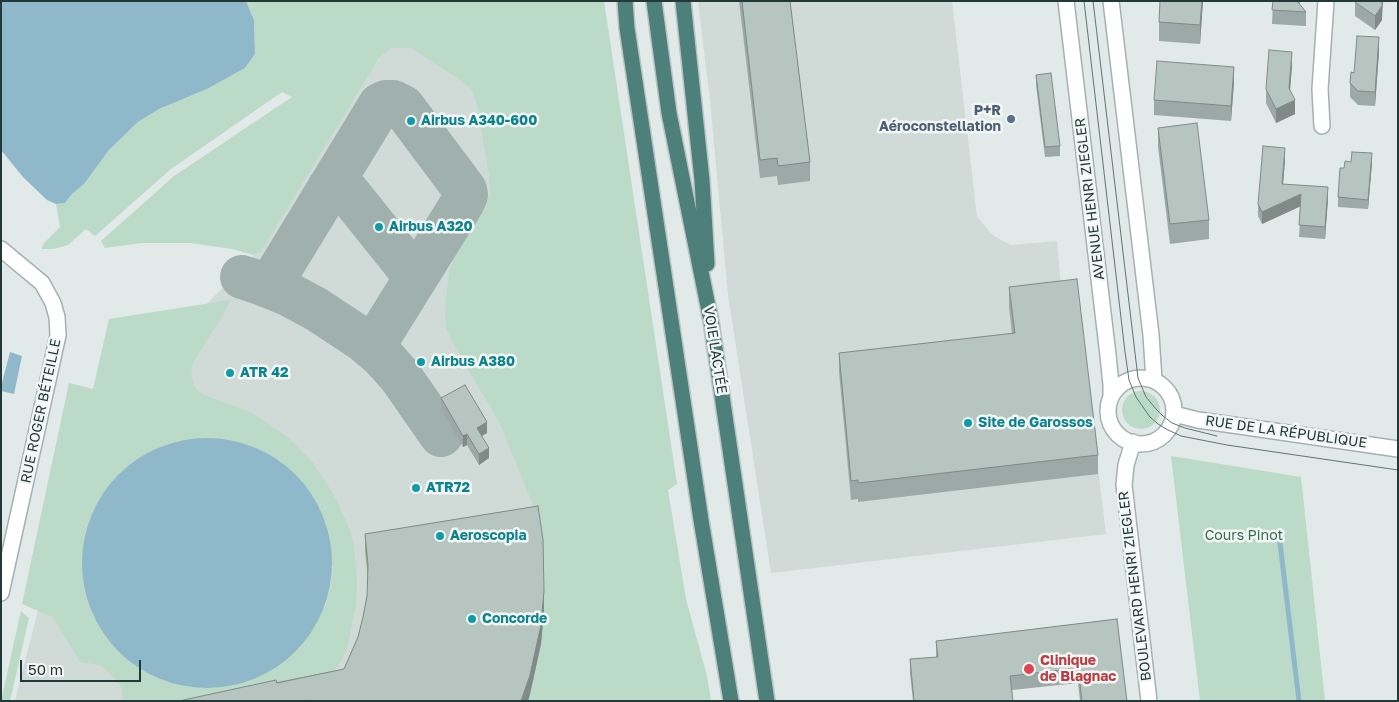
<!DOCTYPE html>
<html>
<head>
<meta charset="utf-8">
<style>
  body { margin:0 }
  #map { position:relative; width:1399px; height:702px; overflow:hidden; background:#e1eae8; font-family:"Golos Text",sans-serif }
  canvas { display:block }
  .frame { position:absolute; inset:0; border:2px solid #233937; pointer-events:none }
  .scale { position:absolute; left:20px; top:660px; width:121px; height:22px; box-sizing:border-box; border:2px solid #233937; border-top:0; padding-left:6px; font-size:15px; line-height:18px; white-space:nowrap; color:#233937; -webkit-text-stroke:4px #f2f7f5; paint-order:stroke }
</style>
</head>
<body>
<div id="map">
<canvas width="1399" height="702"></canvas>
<div class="frame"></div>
<div class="scale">50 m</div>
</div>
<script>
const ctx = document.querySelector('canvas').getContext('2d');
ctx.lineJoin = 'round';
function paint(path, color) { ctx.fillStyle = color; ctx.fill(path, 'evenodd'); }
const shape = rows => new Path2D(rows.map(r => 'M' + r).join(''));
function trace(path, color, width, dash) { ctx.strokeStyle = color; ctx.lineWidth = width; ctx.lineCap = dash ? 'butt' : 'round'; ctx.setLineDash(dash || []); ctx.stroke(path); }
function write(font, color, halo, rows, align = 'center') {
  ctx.font = font + ' "Golos Text",sans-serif'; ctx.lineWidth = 5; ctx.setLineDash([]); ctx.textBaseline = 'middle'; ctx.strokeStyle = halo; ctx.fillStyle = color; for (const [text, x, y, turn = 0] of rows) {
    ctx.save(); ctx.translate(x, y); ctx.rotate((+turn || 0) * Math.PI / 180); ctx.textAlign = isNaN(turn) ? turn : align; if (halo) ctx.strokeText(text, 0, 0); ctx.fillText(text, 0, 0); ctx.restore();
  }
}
paint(shape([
  [698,1,952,1,977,217,994,236,1011,245,1057,241,1062,299,1077,298,1106,534,771,573,728,295,710,101],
  [403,42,483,88,579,701,15,701,83,433,254,255,388,44]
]), '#d0dad7');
paint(shape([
  [246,1,604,1,677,484,668,490,686,599,707,676,711,701,528,701,534,677,541,644,544,593,543,559,534,508,501,426,491,407,478,387,451,339,446,327,445,313,449,273,457,249,486,207,490,193,489,176,477,104,471,89,459,79,411,48,391,48,379,58,260,253,256,253,254,255,232,249,190,243,141,243,105,248,101,241,174,176,292,97,282,92,171,169,95,236,86,229,68,245,54,249,41,249,44,243,60,227,56,204,65,203,72,194,84,184,109,150,138,122,159,109,207,89,245,68,255,54,254,20],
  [230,300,222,317,193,362,191,372,193,383,197,390,204,395,250,412,269,424,292,441,313,463,334,495,347,523,353,539,356,566,357,584,356,605,347,649,340,663,328,677,221,701,130,701,122,699,122,689,116,679,100,665,80,662,53,617,22,604,69,383,93,389,109,319],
  [226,439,255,447,282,462,333,567,331,587,325,607,272,670,254,679,234,685,172,683,152,675,134,665,94,617,84,589,82,559,86,529,98,501],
  '1122 410a19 19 0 1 1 38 0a19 19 0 1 1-38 0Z',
  [1171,456,1301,477,1325,701,1200,701],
  [21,611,29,618,10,701,1,701]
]), '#bcdac8');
paint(shape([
  [1,1,246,1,254,20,255,54,245,68,207,89,159,109,138,122,109,150,84,184,72,194,65,203,56,204,47,200,23,177,1,150],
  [10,352,22,356,14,394,1,391,1,387],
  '82 563a125 125 0 1 1 250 0a125 125 0 1 1-250 0Z'
]), '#8fb9ca');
trace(shape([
  [1280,543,1299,701]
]), '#8fb9ca', 5);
trace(shape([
  [329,188,336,184,342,186,345,189,410,270,412,275,411,285],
  [242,277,263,284,272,280,277,274,380,105,386,102,393,102,403,107,465,190,466,195,463,202,379,337,371,341,363,340,316,309,288,294,263,284],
  [363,340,382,356,400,376,441,435]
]), '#a0b0ad', 44);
const minor = shape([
  [1066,1,1108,355,1111,385,1111,397],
  [1111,1,1151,335,1154,380],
  [1322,126,1320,89,1326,1],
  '1108 411a33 33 0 1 1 66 0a33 33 0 1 1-66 0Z',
  [1174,414,1198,420,1398,449],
  [1133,442,1126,465,1124,485,1149,701]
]);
const tertiary = shape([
  [1,249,42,283,53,303,57,317,58,335,1,593]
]);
const trunk = shape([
  [625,1,627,28,701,520,731,701],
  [654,1,669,113,711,321,767,701],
  [683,1,702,180,707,264]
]);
trace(minor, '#a4b1af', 18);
trace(tertiary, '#a4b1af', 18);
trace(trunk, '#bdc4c3', 18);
trace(minor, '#fff', 15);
trace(tertiary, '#fff', 15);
trace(trunk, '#4e807b', 15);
trace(shape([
  [1084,1,1125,352,1129,380,1136,397,1150,417,1158,424,1168,430,1181,436,1227,445,1398,470],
  [1093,1,1138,378,1146,397,1156,409,1163,416,1172,423,1185,428,1217,436]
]), '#5e7572', 1);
paint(shape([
  [739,1,790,1,810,162,810,181,778,185,777,176,760,178],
  [1203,1,1200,44,1159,41,1159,22],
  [1273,1,1300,1,1300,5,1306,12,1306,26,1272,24],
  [1355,2,1382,20,1375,30,1355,16],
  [1379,52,1375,106,1358,105,1350,97,1350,83],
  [1292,66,1290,90,1295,114,1276,123,1266,103,1266,89],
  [1036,75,1060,146,1060,156,1045,157,1036,85],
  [1234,82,1231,121,1154,115,1154,100],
  [1158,128,1209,220,1209,239,1170,244,1158,147],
  [1285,160,1283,184,1328,199,1325,239,1299,237,1301,206,1262,224,1258,216,1258,204],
  [1372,163,1368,209,1338,207,1338,197,1344,168],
  [1009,287,1098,455,1098,474,858,502,858,499,851,500,839,372,839,353,1012,334,1009,306],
  [441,398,487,433,482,436,489,458,479,465,467,445,463,447,441,409],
  [365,534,544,610,541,644,530,694,528,701,179,701,344,669,358,637,363,617,367,596,368,578,365,552],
  [1117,619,1127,701,1080,701,1078,683,1012,690,1013,701,913,701,910,673,910,659,936,657,936,641]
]), '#9da9a6');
paint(shape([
  [1202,1,1203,1,1200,44,1200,25],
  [1382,1,1383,1,1382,20,1375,30,1375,16],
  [1379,37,1379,52,1375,106,1375,92],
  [1292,52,1292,66,1289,102,1289,88],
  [1234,67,1234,82,1231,121,1231,106],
  [1295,100,1295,114,1276,123,1276,109],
  [1285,148,1285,160,1282,197,1282,184],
  [1372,153,1372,163,1368,209,1368,200],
  [1328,187,1328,199,1325,239,1325,227],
  [1301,194,1301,206,1262,224,1262,212],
  [487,422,487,433,477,438,477,428],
  [467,434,467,445,463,447,463,436],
  [489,448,489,458,479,465,479,454],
  [544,591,544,610,541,644,530,694,528,701,521,701]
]), '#808a87');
const building = shape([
  [742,1,790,1,810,162,778,166,777,158,760,160,742,1],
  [1160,1,1202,1,1200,25,1159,22,1160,1],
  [1273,1,1297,1,1306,12,1272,10,1273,1],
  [1355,1,1382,1,1382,6,1375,16,1355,2,1355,1],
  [1357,36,1379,37,1375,92,1358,91,1350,83,1351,72,1354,73,1357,36],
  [1269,50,1292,52,1289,88,1295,100,1276,109,1266,89,1269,50],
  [1157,61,1234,67,1231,106,1154,100,1157,61],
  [1051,73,1060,146,1045,147,1036,75,1051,73],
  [1197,123,1209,220,1170,224,1158,128,1197,123],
  [1263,146,1285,148,1282,184,1328,187,1325,227,1299,225,1301,194,1262,212,1258,204,1263,146],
  [1352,152,1372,153,1368,200,1338,197,1340,168,1344,168,1345,161,1351,162,1352,152],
  [1077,279,1098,455,858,483,858,480,851,481,839,353,1015,333,1009,287,1077,279],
  [465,385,487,422,477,428,489,448,479,454,467,434,463,436,441,398,465,385],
  [538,506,543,540,544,591,541,625,530,675,521,701,311,701,310,700,307,701,179,701,276,680,277,683,344,669,358,637,363,617,367,596,368,565,365,534,538,506],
  [1117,619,1127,701,1082,701,1078,668,1010,676,1013,701,914,701,910,659,938,657,936,641,1117,619]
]);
paint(building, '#b7c5c1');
trace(building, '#808a87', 1);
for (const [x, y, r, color] of [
  [1011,119,5,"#5c6f8a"],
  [411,121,5,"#0f9aa8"],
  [379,227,5,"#0f9aa8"],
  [421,362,5,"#0f9aa8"],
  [230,373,5,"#0f9aa8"],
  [968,423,5,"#0f9aa8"],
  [416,488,5,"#0f9aa8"],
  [440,536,5,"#0f9aa8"],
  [472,619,5,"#0f9aa8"],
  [1029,669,6,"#e0444e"]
]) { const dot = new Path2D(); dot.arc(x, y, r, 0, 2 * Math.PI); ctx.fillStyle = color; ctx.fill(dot); trace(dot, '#f2f7f5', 2); }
write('bold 14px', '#4e5e75', '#f2f7f5', [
  ["P+R",1001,111],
  ["Aéroconstellation",1001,127]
], 'right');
write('bold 14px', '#0d838f', '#f2f7f5', [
  ["Airbus A340-600",421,121],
  ["Airbus A320",389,227],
  ["Airbus A380",431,362],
  ["ATR 42",240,373],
  ["Site de Garossos",978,423],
  ["ATR72",426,488],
  ["Aeroscopia",450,536],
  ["Concorde",482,619]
], 'left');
write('14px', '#233937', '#f2f7f5', [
  ["AVENUE HENRI ZIEGLER",1090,199,-97],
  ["VOIE LACTÉE",715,350,81],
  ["RUE ROGER BÉTEILLE",41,411,-78],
  ["RUE DE LA RÉPUBLIQUE",1286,432,8],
  ["BOULEVARD HENRI ZIEGLER",1135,586,-97]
]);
write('14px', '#326c51', '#f2f7f5', [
  ["Cours Pinot",1244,536]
]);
write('bold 14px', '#be3a42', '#f2f7f5', [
  ["Clinique",1040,661],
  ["de Blagnac",1040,677]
], 'left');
</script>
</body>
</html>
